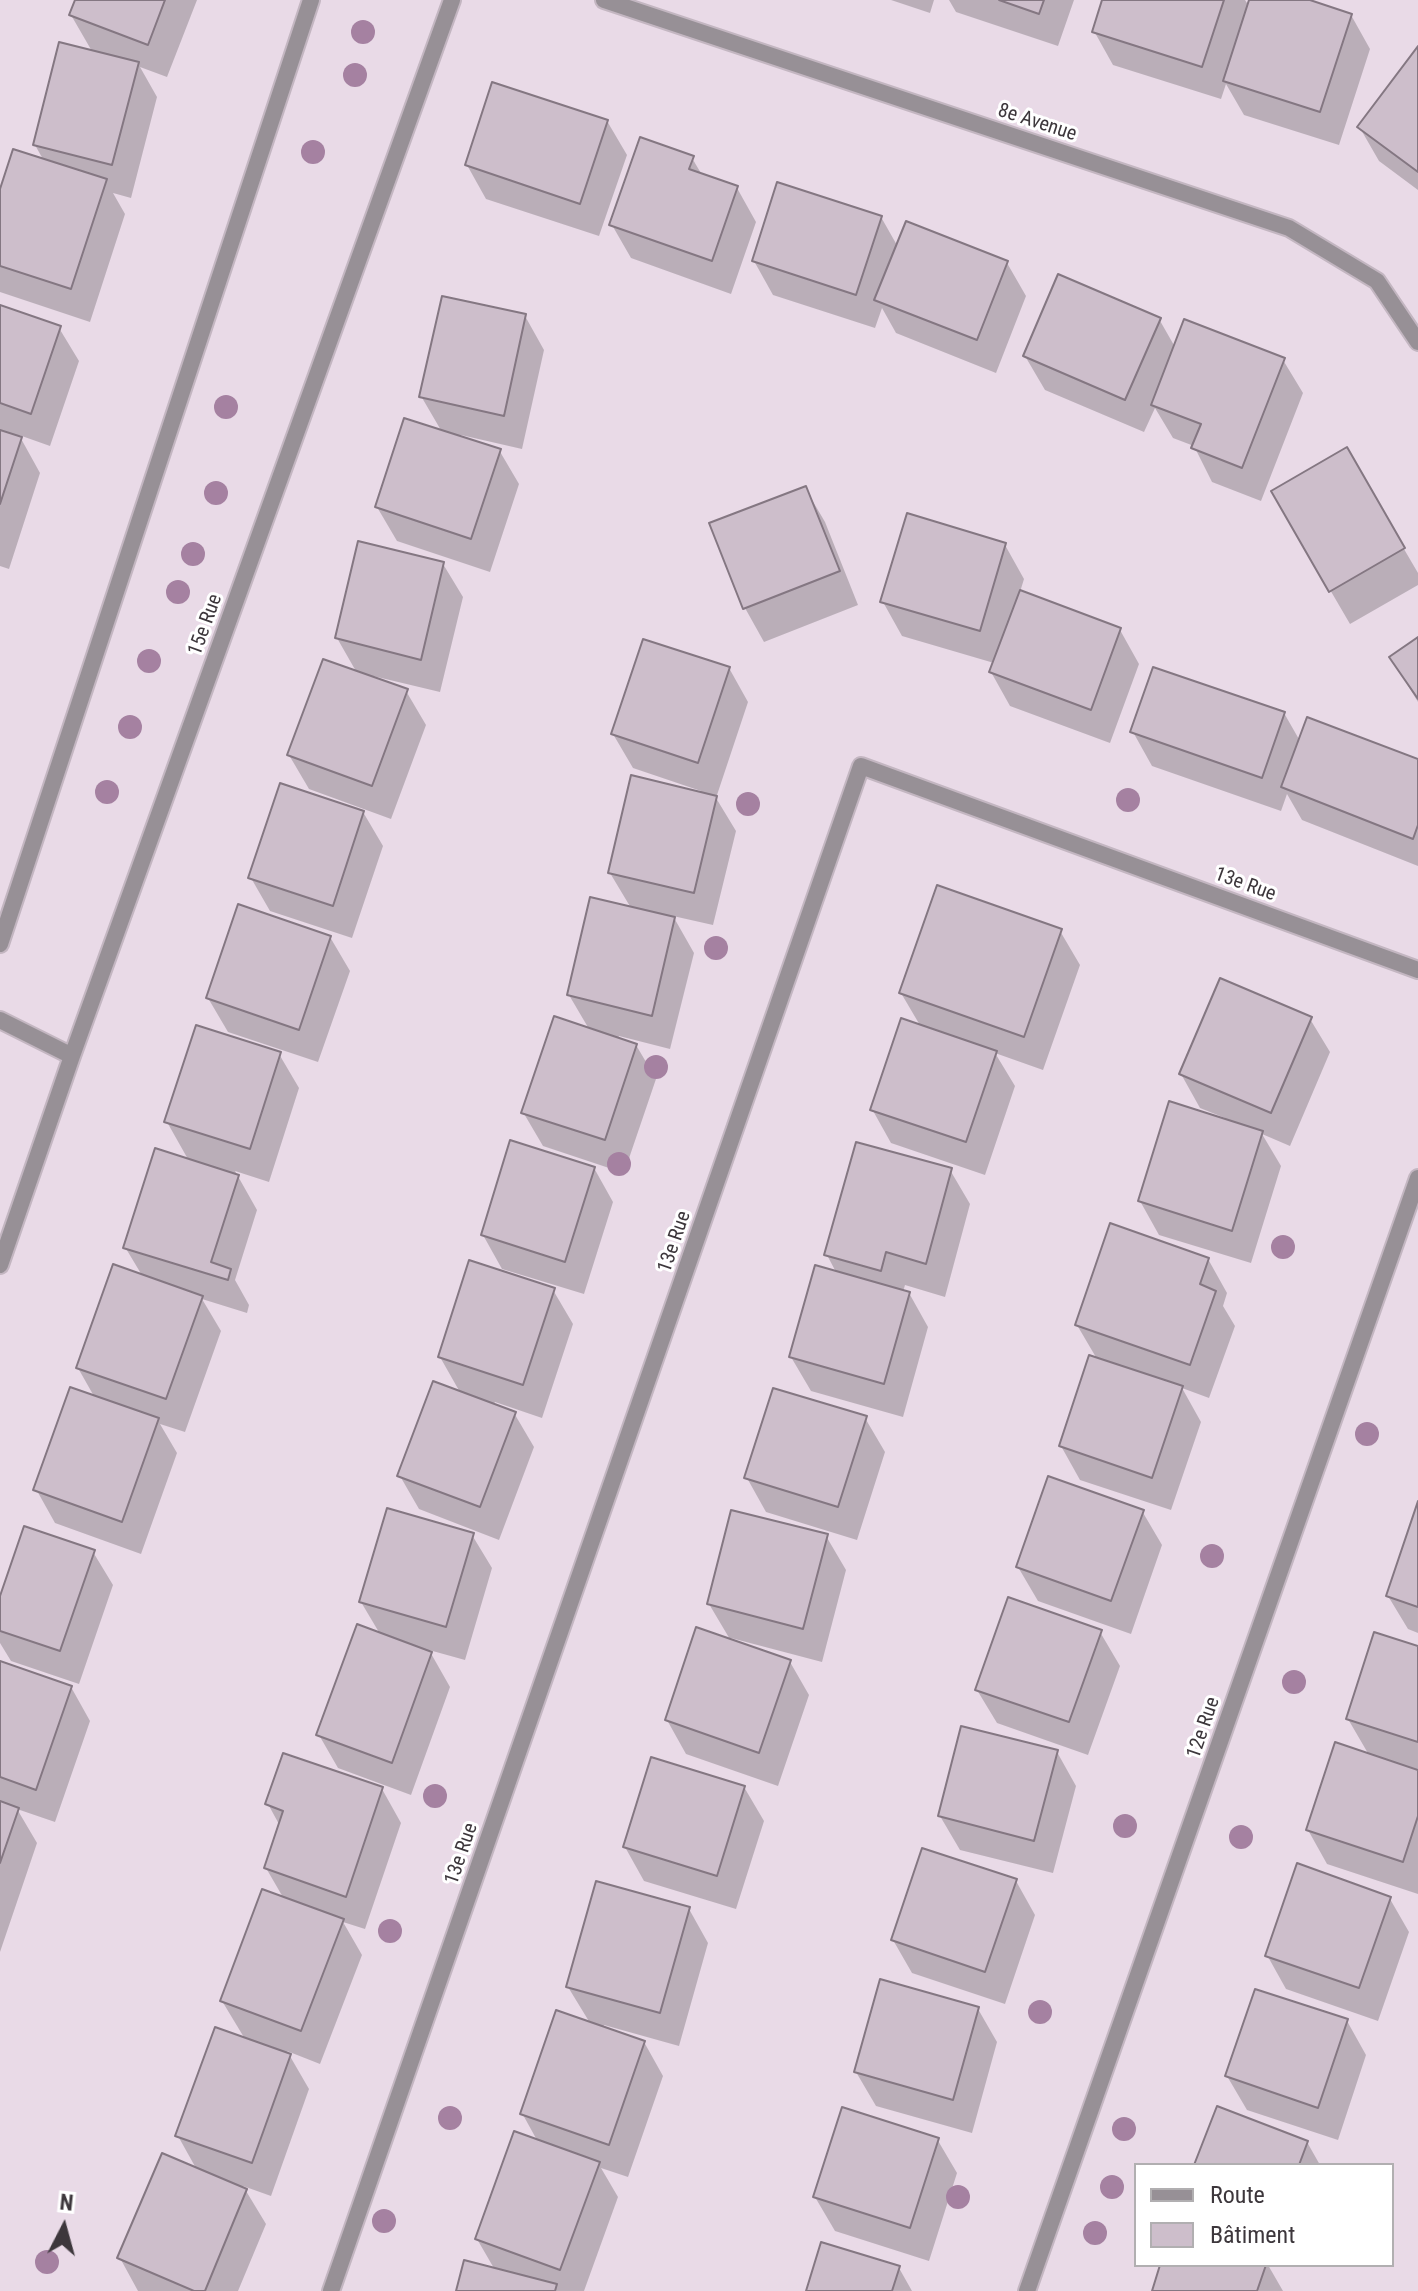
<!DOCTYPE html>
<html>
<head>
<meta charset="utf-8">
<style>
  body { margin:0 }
  #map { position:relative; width:1418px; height:2291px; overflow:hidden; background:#e9dae7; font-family:"Roboto Condensed",sans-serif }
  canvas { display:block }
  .legend { position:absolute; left:1134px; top:2163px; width:260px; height:104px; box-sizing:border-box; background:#fff; border:2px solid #b1afb1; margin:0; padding:10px 14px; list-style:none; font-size:24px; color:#3d373c }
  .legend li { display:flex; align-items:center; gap:16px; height:40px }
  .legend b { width:40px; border:2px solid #b1afb1 }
  .north { position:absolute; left:24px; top:2187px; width:80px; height:80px; -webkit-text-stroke:6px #fff; paint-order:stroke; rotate:6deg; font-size:22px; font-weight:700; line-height:32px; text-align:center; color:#3d373c }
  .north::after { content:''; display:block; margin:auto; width:28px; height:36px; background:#3d373c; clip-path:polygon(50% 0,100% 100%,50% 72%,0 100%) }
</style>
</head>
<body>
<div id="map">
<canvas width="1418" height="2291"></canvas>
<ul class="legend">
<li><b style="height:10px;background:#979096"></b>Route</li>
<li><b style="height:22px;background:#cdbecb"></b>Bâtiment</li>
</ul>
<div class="north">N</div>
</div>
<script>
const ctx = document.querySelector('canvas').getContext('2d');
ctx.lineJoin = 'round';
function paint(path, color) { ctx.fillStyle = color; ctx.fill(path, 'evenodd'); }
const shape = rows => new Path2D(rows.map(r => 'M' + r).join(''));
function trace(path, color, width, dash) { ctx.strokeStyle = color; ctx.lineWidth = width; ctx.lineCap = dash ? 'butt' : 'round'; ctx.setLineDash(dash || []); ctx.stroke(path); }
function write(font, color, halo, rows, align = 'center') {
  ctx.font = font + ' "Roboto Condensed",sans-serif'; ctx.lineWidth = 6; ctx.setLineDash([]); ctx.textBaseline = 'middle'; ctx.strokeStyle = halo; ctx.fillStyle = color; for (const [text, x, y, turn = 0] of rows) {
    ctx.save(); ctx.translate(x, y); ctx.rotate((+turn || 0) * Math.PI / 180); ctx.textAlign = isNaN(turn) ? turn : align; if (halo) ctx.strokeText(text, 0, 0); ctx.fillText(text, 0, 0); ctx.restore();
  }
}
paint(shape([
  [77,0,197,0,167,77,140,67,157,97,131,198,113,193,125,214,90,322,0,292,0,196,44,161,35,145,93,53,71,15],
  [891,0,934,0,930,13],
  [949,0,1074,0,1058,46,956,12],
  [1104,0,1245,0,1249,6,1251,0,1303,0,1351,15,1370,49,1339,145,1244,115,1226,84,1221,99,1113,65,1094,31],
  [1418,49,1418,190,1379,161,1360,128],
  [607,121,627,155,599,236,486,199,467,165],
  [692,158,702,175,737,188,756,222,731,294,631,258,612,225],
  [881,217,898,247,1007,263,1026,296,996,373,896,333,882,308,875,328,773,295,754,261],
  [0,307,59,328,79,361,50,446,19,435,40,473,9,569,0,566],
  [525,316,544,350,522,449,461,435,460,438,499,450,519,484,490,572,397,541,377,507,442,432,421,396],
  [1159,319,1175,347,1283,360,1303,393,1261,501,1212,482,1194,446,1173,438,1155,408,1144,432,1045,390,1025,356],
  [1346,450,1418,573,1418,585,1350,624,1273,492],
  [805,488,825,522,858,605,764,642,745,608,711,524],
  [1005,545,1024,579,1020,592,1120,630,1139,664,1110,743,1010,706,991,672,994,663,902,636,883,602],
  [443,564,463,597,440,692,373,676,372,679,406,691,426,725,391,819,309,789,289,755,357,673,337,638],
  [1418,639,1418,702,1391,658],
  [729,668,748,702,716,798,736,831,713,925,673,916,694,953,670,1049,619,1036,618,1039,636,1045,656,1079,624,1173,543,1146,523,1112,589,1029,569,995,631,908,610,873,701,791,633,768,613,734],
  [1284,713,1300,741,1418,761,1418,866,1302,820,1287,794,1281,811,1152,766,1133,732],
  [363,812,383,846,352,938,270,911,251,878],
  [1060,931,1080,965,1043,1070,995,1053,1015,1086,985,1175,891,1143,872,1109,921,1027,901,993],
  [330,937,350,971,318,1062,228,1032,208,998],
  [1310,1019,1330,1052,1290,1146,1262,1134,1281,1166,1251,1263,1159,1235,1140,1201,1225,1118,1200,1108,1181,1074],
  [279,1054,299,1088,269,1182,235,1171,257,1210,235,1280,249,1305,247,1313,202,1299,221,1331,185,1432,160,1424,177,1453,141,1554,55,1523,36,1489,95,1398,78,1368,143,1277,125,1247,189,1161,167,1122],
  [594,1168,613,1202,584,1294,502,1269,483,1235],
  [950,1170,970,1204,945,1297,905,1285,903,1292,909,1293,928,1327,903,1417,811,1391,791,1357,837,1274,827,1255],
  [1208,1259,1227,1293,1223,1306,1235,1326,1209,1398,1182,1388,1201,1422,1171,1510,1080,1480,1061,1446,1097,1359,1077,1325],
  [553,1290,573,1324,542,1418,495,1402,493,1406,514,1413,534,1447,499,1540,419,1509,400,1476,461,1394,440,1357],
  [865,1418,885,1452,857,1540,766,1512,747,1478],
  [1418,1507,1418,1633,1408,1629,1388,1596],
  [1142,1511,1162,1545,1131,1634,1038,1601,1018,1567],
  [472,1535,492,1568,465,1660,429,1650,450,1687,411,1795,338,1768,319,1735,380,1634,361,1602],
  [826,1536,846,1570,822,1662,731,1638,731,1641,709,1604],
  [93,1552,113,1585,79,1684,11,1661,0,1643,0,1602],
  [1100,1632,1120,1666,1088,1755,997,1723,977,1690],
  [1418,1649,1418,1894,1327,1864,1308,1830,1369,1755,1348,1719],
  [790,1662,809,1695,778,1786,686,1754,667,1720],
  [0,1663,71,1687,90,1721,55,1822,17,1809,37,1843,0,1952],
  [1057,1752,1076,1786,1053,1873,960,1850,940,1816],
  [744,1787,764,1821,736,1909,644,1881,625,1847],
  [382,1789,401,1823,365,1929,343,1922,362,1955,320,2064,287,2051,309,2089,271,2196,243,2186,266,2224,238,2291,138,2291,120,2258,197,2170,178,2136,245,2039,222,2001,284,1899,266,1868,280,1826,268,1804],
  [1016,1881,1035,1915,1005,2004,912,1973,893,1940],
  [1390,1899,1409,1932,1378,2021,1286,1989,1267,1955],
  [689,1909,708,1943,679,2046,604,2025,603,2028,644,2042,663,2076,628,2177,601,2168,618,2197,584,2291,458,2291,495,2270,477,2239,538,2142,522,2113,590,2023,568,1987],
  [978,2009,997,2042,972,2133,876,2106,856,2072],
  [1347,2021,1366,2055,1338,2140,1247,2110,1227,2076],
  [937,2139,957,2173,929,2261,835,2231,815,2197],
  [1307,2142,1320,2165,1196,2165],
  [1163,2265,1268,2265,1283,2291,1154,2291],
  [899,2268,912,2291,808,2291]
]), '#0003');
const building = shape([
  [75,0,165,0,148,45,69,15,75,0],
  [999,0,1044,0,1039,14,999,0],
  [1102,0,1224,0,1202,67,1092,32,1102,0],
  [1249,0,1310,0,1352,14,1320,112,1223,81,1249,0],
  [59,42,139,62,112,165,33,145,59,42],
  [1418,46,1418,172,1357,127,1418,46],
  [492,82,608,120,580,204,465,165,492,82],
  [640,137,694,156,689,169,738,186,712,261,609,225,640,137],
  [13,149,107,179,71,289,0,266,0,189,13,149],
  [777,182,882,216,856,295,752,261,777,182],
  [906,221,1008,261,977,340,874,300,906,221],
  [1058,274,1161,318,1125,400,1023,356,1058,274],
  [442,296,526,314,504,416,419,397,442,296],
  [0,305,61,326,31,414,0,403,0,305],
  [1184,319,1285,358,1242,468,1191,448,1201,424,1151,405,1184,319],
  [404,418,501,449,471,539,375,507,404,418],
  [0,430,22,437,0,504,0,430],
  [1347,447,1405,548,1329,592,1271,491,1347,447],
  [806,486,840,571,743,609,709,523,806,486],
  [907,513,1006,543,980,631,880,602,907,513],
  [358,541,444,562,421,660,335,638,358,541],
  [1020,590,1121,628,1091,710,989,672,1020,590],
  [1418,637,1418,699,1389,657,1418,637],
  [643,639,730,667,698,763,611,734,643,639],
  [323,659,408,689,372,786,287,755,323,659],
  [1153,667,1285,712,1262,778,1130,732,1153,667],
  [1307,717,1418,759,1418,825,1413,839,1281,787,1307,717],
  [631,775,717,796,694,893,608,873,631,775],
  [280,783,364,811,333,906,248,878,280,783],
  [937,885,1062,929,1024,1037,899,993,937,885],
  [590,897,675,917,652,1016,567,995,590,897],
  [238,904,331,936,299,1030,206,998,238,904],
  [1220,978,1312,1017,1271,1113,1179,1074,1220,978],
  [554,1016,637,1044,605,1140,521,1113,554,1016],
  [901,1018,997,1051,966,1142,870,1110,901,1018],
  [196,1025,281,1052,250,1149,164,1122,196,1025],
  [1169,1101,1263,1131,1232,1231,1138,1201,1169,1101],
  [510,1140,595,1167,565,1262,481,1235,510,1140],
  [856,1142,952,1168,926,1264,886,1252,881,1271,824,1255,856,1142],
  [155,1148,239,1175,211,1262,231,1269,228,1280,123,1248,155,1148],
  [1110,1223,1209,1258,1200,1284,1216,1291,1190,1365,1075,1325,1110,1223],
  [469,1260,555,1288,523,1385,438,1357,469,1260],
  [113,1264,203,1296,166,1399,76,1368,113,1264],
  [815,1265,910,1292,884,1384,789,1357,815,1265],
  [1089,1355,1183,1386,1152,1478,1059,1446,1089,1355],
  [433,1381,516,1412,480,1507,397,1476,433,1381],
  [70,1387,159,1418,122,1522,33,1490,70,1387],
  [773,1388,867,1416,838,1507,744,1478,773,1388],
  [1048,1476,1144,1510,1111,1601,1016,1567,1048,1476],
  [1418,1501,1418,1607,1386,1596,1418,1501],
  [387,1508,474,1533,446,1627,359,1602,387,1508],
  [731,1510,828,1534,803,1629,707,1604,731,1510],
  [24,1526,95,1550,60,1651,0,1631,0,1596,24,1526],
  [1008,1597,1102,1630,1069,1722,975,1690,1008,1597],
  [357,1624,432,1652,392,1763,316,1735,357,1624],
  [696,1627,791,1660,759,1753,665,1720,696,1627],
  [1374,1632,1418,1646,1418,1742,1346,1719,1374,1632],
  [0,1661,72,1686,36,1790,0,1777,0,1661],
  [961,1726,1058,1750,1034,1841,938,1816,961,1726],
  [1335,1742,1418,1770,1418,1816,1403,1862,1306,1830,1335,1742],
  [283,1753,383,1787,346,1897,264,1868,283,1811,265,1804,283,1753],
  [651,1757,745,1786,717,1876,623,1847,651,1757],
  [0,1801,19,1808,0,1863,0,1801],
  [922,1848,1017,1879,985,1972,891,1940,922,1848],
  [1297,1863,1391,1897,1359,1988,1265,1956,1297,1863],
  [596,1881,690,1907,660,2013,566,1987,596,1881],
  [262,1889,344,1919,301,2031,220,2001,262,1889],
  [880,1979,979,2007,953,2100,854,2072,880,1979],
  [1255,1989,1348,2019,1318,2108,1225,2076,1255,1989],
  [556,2010,645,2041,609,2145,520,2114,556,2010],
  [215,2027,291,2054,252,2163,175,2136,215,2027],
  [1217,2106,1308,2141,1299,2165,1194,2165,1217,2106],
  [842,2107,939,2138,910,2228,813,2197,842,2107],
  [514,2131,600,2162,560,2270,475,2239,514,2131],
  [162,2153,247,2189,205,2291,194,2291,117,2258,162,2153],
  [821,2242,900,2266,892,2291,806,2291,821,2242],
  [464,2260,557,2284,555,2291,456,2291,464,2260],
  [1160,2265,1266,2265,1257,2291,1152,2291,1160,2265]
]);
paint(building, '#cdbecb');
trace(building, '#847782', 2);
const street = shape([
  [604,0,1289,228,1377,281,1418,342],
  [0,944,311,0],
  [0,1020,72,1056],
  [0,1265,72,1056,452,0],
  [331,2291,861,766,1418,970],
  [1027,2291,1418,1178]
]);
trace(street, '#c3b6c1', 20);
trace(street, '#979096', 16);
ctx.fillStyle = '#a581a1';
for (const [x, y] of [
  [363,32],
  [355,75],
  [313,152],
  [226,407],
  [216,493],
  [193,554],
  [178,592],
  [149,661],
  [130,727],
  [107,792],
  [1128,800],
  [748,804],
  [716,948],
  [656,1067],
  [619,1164],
  [1283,1247],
  [1367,1434],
  [1212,1556],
  [1294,1682],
  [435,1796],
  [1125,1826],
  [1241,1837],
  [390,1931],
  [1040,2012],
  [450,2118],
  [1124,2129],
  [1112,2187],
  [958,2197],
  [384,2221],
  [1095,2233],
  [47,2262]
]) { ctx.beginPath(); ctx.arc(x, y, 12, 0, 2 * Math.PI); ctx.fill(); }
write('20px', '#3d373c', '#fff', [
  ["8e Avenue",1037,123,18],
  ["15e Rue",206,625,-70],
  ["13e Rue",1245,885,20],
  ["13e Rue",675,1242,-71],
  ["12e Rue",1204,1728,-71],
  ["13e Rue",462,1854,-71]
]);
</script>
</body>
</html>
